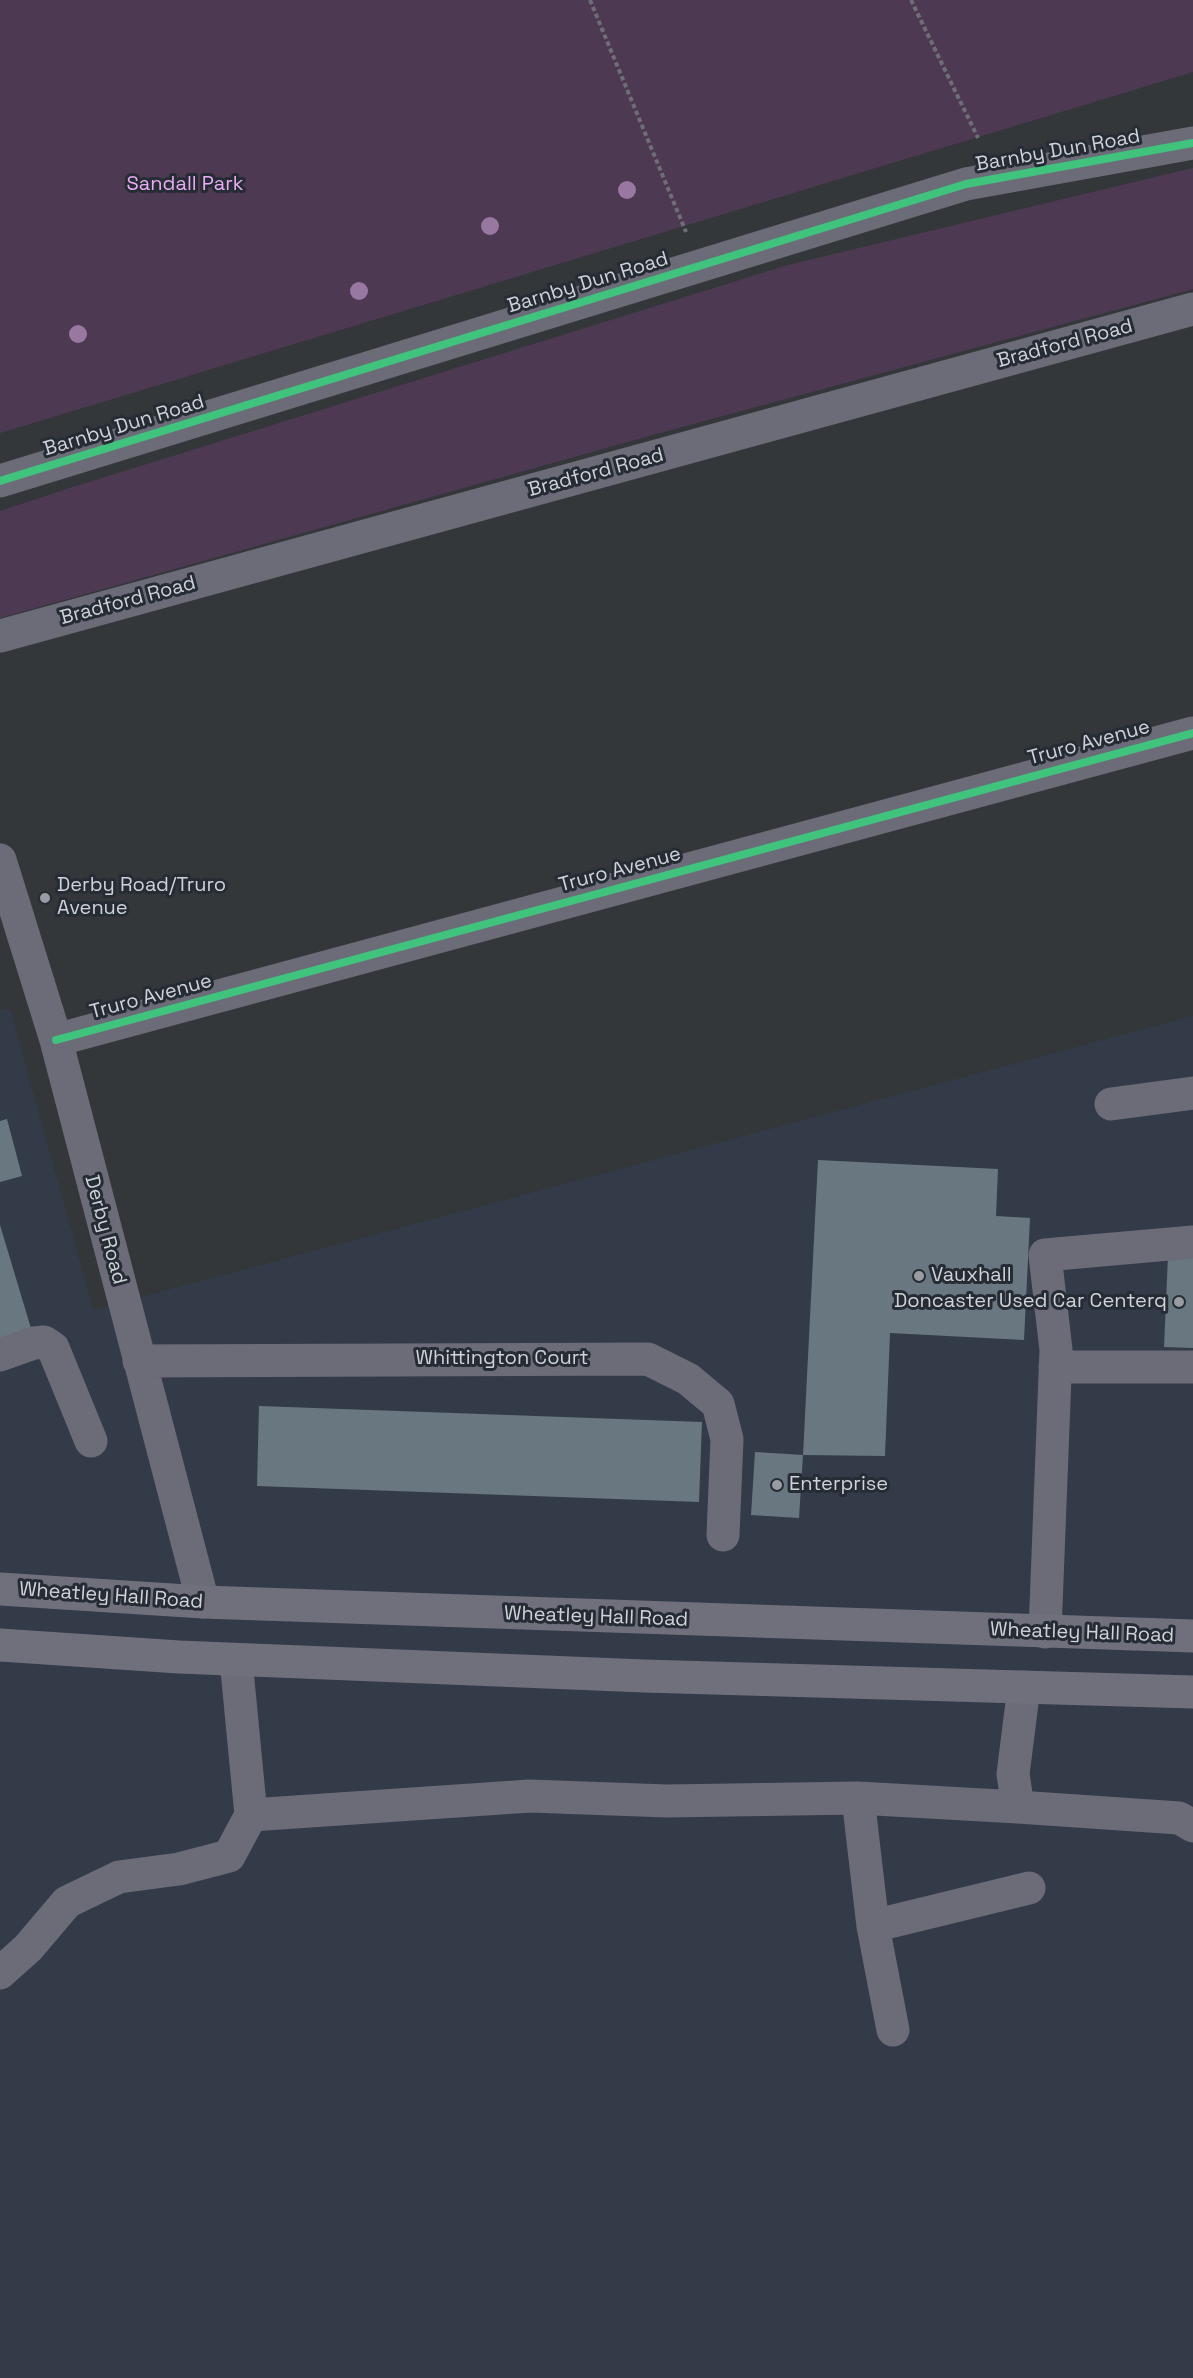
<!DOCTYPE html>
<html>
<head>
<meta charset="utf-8">
<style>
  body { margin:0 }
  canvas { display:block; background:#34373a }
</style>
</head>
<body>
<canvas width="1193" height="2378"></canvas>
<script>
const ctx = document.querySelector('canvas').getContext('2d');
ctx.lineJoin = 'round';
function paint(path, color) { ctx.fillStyle = color; ctx.fill(path, 'evenodd'); }
const shape = rows => new Path2D(rows.map(r => 'M' + r).join(''));
function trace(path, color, width, dash) { ctx.strokeStyle = color; ctx.lineWidth = width; ctx.lineCap = dash ? 'butt' : 'round'; ctx.setLineDash(dash || []); ctx.stroke(path); }
function write(font, color, halo, rows, align = 'center') {
  ctx.font = font + ' "Space Grotesk",sans-serif'; ctx.lineWidth = 6; ctx.setLineDash([]); ctx.textBaseline = 'middle'; ctx.strokeStyle = halo; ctx.fillStyle = color; for (const [text, x, y, turn = 0] of rows) {
    ctx.save(); ctx.translate(x, y); ctx.rotate((+turn || 0) * Math.PI / 180); ctx.textAlign = isNaN(turn) ? turn : align; if (halo) ctx.strokeText(text, 0, 0); ctx.fillText(text, 0, 0); ctx.restore();
  }
}
paint(shape([
  [10,1009,93,1310,1193,1016,1193,2378,0,2378,0,1010]
]), '#333b48');
paint(shape([
  [0,0,1193,0,1193,72,0,433],
  [1193,168,1193,289,649,436,0,618,0,511,73,487,788,265]
]), '#4d3952');
paint(shape([
  [7,1119,22,1176,0,1182,0,1121],
  [818,1160,998,1169,996,1216,1030,1218,1024,1340,890,1333,885,1456,803,1455,799,1518,751,1515,755,1452,803,1455],
  [0,1225,33,1335,0,1345],
  [1168,1256,1193,1257,1193,1348,1164,1347],
  [259,1406,702,1422,699,1502,257,1486]
]), '#697880');
trace(shape([
  [590,0,686,232],
  [911,0,978,138]
]), '#6e6e77', 4, [4.5, 3]);
trace(shape([
  [0,481,966,184,1193,143],
  [0,636,1193,309],
  [0,860,56,1040,203,1602],
  [56,1040,1193,733],
  [1111,1104,1193,1093],
  [0,1355,34,1343,44,1342,53,1348,91,1441],
  [139,1361,648,1359,688,1379,718,1404,727,1439,723,1535],
  [1055,1367,1193,1367],
  [1045,1632,1056,1350,1045,1255,1193,1242],
  [1024,1687,1013,1774,1018,1807,1179,1818,1193,1826],
  [858,1798,1018,1807],
  [251,1815,530,1796,667,1801,858,1798,873,1926,893,2030],
  [873,1926,1029,1888],
  [0,1973,28,1948,67,1902,119,1877,179,1869,229,1856,251,1815,236,1660]
]), '#6c6c78', 33);
trace(shape([
  [0,1589,203,1602,1193,1636],
  [0,1645,179,1657,644,1676,1193,1692]
]), '#70707c', 33);
trace(shape([
  [0,481,966,184,1193,143],
  [56,1040,1193,733]
]), '#40c37c', 8);
ctx.fillStyle = '#9877a1';
for (const [x, y] of [
  [627,190],
  [490,226],
  [359,291],
  [78,334]
]) { ctx.beginPath(); ctx.arc(x, y, 9, 0, 2 * Math.PI); ctx.fill(); }
for (const [x, y, r, color] of [
  [45,898,6,"#999ca1"],
  [919,1276,6,"#999ca1"],
  [1179,1302,6,"#999ca1"],
  [777,1485,6,"#999ca1"]
]) { const dot = new Path2D(); dot.arc(x, y, r, 0, 2 * Math.PI); ctx.fillStyle = color; ctx.fill(dot); trace(dot, '#262c34', 2); }
write('20px', '#cfd2d8', '#262c34', [
  ["Barnby Dun Road",1058,151,-10],
  ["Barnby Dun Road",588,283,-17],
  ["Bradford Road",1065,344,-15],
  ["Barnby Dun Road",124,426,-17],
  ["Bradford Road",596,473,-15],
  ["Bradford Road",128,601,-15],
  ["Truro Avenue",1089,743,-15],
  ["Truro Avenue",620,870,-15],
  ["Truro Avenue",151,997,-15],
  ["Derby Road",105,1230,75],
  ["Whittington Court",502,1359],
  ["Wheatley Hall Road",111,1596,4],
  ["Wheatley Hall Road",596,1617,2],
  ["Wheatley Hall Road",1082,1633,2]
]);
write('20px', '#e9acf5', '#262c34', [
  ["Sandall Park",185,185]
]);
write('20px', '#cfd2d8', '#262c34', [
  ["Derby Road/Truro",57,886],
  ["Avenue",57,909],
  ["Vauxhall",931,1276],
  ["Doncaster Used Car Centerq",1167,1302,"right"],
  ["Enterprise",789,1485]
], 'left');
</script>
</body>
</html>
